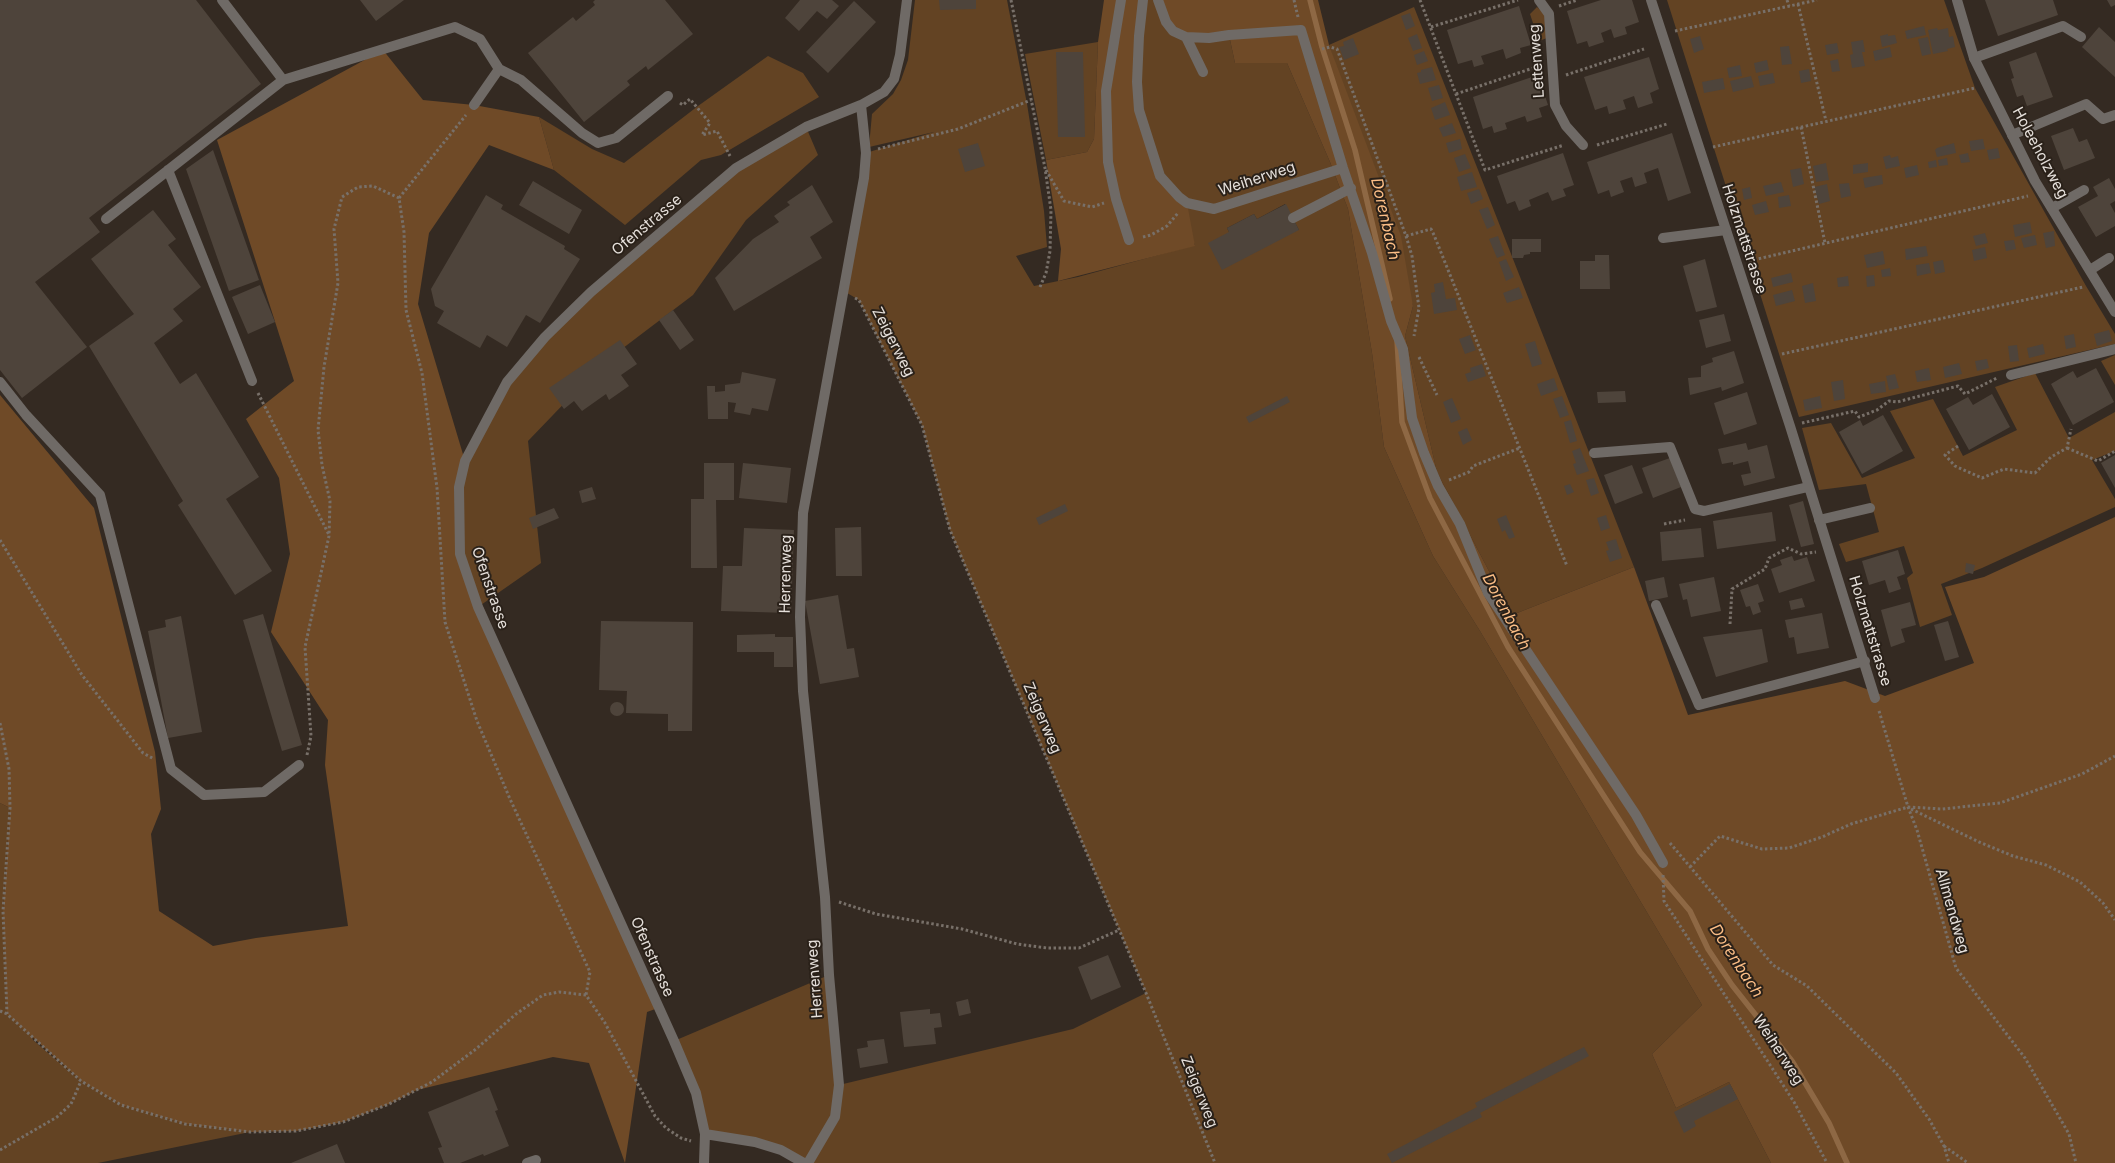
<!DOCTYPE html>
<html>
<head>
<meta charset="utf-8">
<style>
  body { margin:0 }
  canvas { display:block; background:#342a22 }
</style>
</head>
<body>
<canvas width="2115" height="1163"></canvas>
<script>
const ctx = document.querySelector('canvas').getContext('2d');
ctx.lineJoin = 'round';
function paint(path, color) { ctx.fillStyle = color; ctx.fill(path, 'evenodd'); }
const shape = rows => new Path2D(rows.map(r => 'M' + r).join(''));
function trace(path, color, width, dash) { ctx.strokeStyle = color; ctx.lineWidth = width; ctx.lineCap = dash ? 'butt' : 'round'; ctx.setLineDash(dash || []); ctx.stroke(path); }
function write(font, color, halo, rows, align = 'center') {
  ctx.font = font + ' Inter,sans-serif'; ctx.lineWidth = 4; ctx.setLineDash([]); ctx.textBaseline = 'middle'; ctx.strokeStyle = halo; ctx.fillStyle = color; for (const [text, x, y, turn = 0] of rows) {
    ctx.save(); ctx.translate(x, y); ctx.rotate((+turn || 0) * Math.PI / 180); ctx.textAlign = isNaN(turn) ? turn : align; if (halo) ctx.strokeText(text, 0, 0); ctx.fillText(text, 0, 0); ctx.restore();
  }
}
paint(shape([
  [915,0,1007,0,1027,104,1044,211,1047,247,1016,256,1034,286,1078,277,1195,245,1160,176,1139,110,1140,0,1159,0,1229,35,1235,63,1287,63,1330,162,1348,209,1372,353,1384,447,1433,556,1480,631,1702,1005,1652,1054,1676,1108,1729,1082,1771,1163,804,1163,781,1150,705,1134,674,1041,829,975,839,1085,1073,1029,1146,993,950,530,922,425,859,300,842,290,866,153,934,132,869,147,872,114,893,94,901,80,908,60],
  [1285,204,1299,230,1229,232,1227,228,1254,214,1257,219],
  [1667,0,1944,0,1975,88,2086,286,2115,334,2115,344,1799,417],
  [1414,7,1634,567,1512,615,1437,472,1405,336,1413,306,1329,45],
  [1537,7,1546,15,1547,38,1539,41,1530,14],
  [1098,42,1094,139,1087,152,1046,160,1025,54],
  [768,56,803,73,819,97,721,155,701,160,625,225,554,170,539,117,592,149,624,163,698,106],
  [806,127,818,155,746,220,693,295,602,364,528,441,541,563,478,607,460,554,465,461,507,382,545,336,736,168],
  [2115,355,2115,385,2101,361],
  [2035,373,2069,438,2115,412,2115,451,2092,460,2115,499,2115,507,1982,568,1941,584,1952,615,1920,627,1907,578,1913,573,1904,546,1846,562,1839,544,1879,532,1866,484,1819,490,1802,428,1831,423,1862,478,1915,458,1890,411,1933,399,1963,456,2017,430,1995,387],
  [0,803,10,808,3,911,33,1040,81,1081,121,1105,185,1124,250,1132,98,1163,0,1163]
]), '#634323');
paint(shape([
  [1104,0,1140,0,1137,82,1160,176,1187,203,1195,246,1058,281,1061,249,1046,160,1087,152,1094,139,1098,42],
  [1159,0,1318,0,1329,45,1401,236,1413,306,1405,336,1437,472,1512,615,1634,567,1688,715,1845,681,1885,696,1974,663,1945,587,1984,577,2115,517,2115,1163,1771,1163,1729,1082,1676,1108,1652,1054,1702,1005,1480,631,1433,556,1384,447,1372,353,1348,209,1330,162,1287,63,1235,63,1229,35,1209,38,1173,31],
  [383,50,423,100,474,105,539,117,554,170,489,145,429,233,418,304,465,461,460,554,658,1008,647,1012,625,1163,589,1063,553,1057,417,1090,389,1104,343,1122,296,1131,250,1132,185,1124,121,1105,81,1081,7,1014,3,911,10,808,0,803,0,395,94,508,155,752,161,809,151,834,159,911,213,946,256,938,348,926,325,765,328,720,271,632,290,554,279,478,246,419,294,381,217,140]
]), '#6f4a27');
trace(shape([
  [1310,0,1322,47,1355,150,1390,299],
  [1397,340,1402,422,1430,498,1508,647,1640,852,1690,911,1708,949,1732,985,1792,1061,1829,1123,1847,1163]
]), '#8e6844', 5.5);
paint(shape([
  [0,0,196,0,261,84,89,218,100,232,35,282,87,347,22,398,0,370],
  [360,0,404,0,376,21],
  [595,0,665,0,693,34,648,70,646,66,627,81,630,85,584,122,528,53,573,17,576,21,595,5,593,2],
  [800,0,832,0,839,6,827,19,817,11,799,31,785,18],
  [939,0,976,0,976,9,940,10],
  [1601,0,1632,0,1639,22,1625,27,1627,34,1614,38,1611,29,1601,33,1604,42,1589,47,1587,41,1577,44,1567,11],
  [1985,0,2053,0,2058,15,1998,36],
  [2107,0,2115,0,2115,5,2111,7],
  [854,1,876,22,828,73,806,52],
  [1519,6,1531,45,1520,48,1521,53,1506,59,1503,49,1481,56,1484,64,1474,67,1472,60,1458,64,1447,30],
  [1410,13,1415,26,1406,30,1401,16],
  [1924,26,1926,35,1907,39,1905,31],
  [2099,27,2115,42,2115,77,2082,47],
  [1937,28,1938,30,1948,28,1949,37,1953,36,1955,47,1947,49,1948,51,1933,54,1928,30],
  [1417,34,1422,48,1413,51,1408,38],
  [1888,34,1888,36,1895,35,1897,43,1882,47,1880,36],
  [1700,36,1704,49,1694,53,1690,39],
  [1928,37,1931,54,1922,56,1918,39],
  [1353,38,1359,54,1344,60,1339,47,1344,46,1343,42],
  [1863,40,1865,52,1862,52,1865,66,1852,68,1850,55,1853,54,1851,42],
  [1837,43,1839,53,1827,55,1825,45],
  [1789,46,1792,64,1782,65,1780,47],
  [1890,47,1892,57,1875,61,1873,51],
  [1424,51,1428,61,1417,65,1414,55],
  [1056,52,1083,52,1085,137,1058,137],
  [2036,52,2053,97,2027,106,2023,95,2017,97,2011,79,2014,78,2009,62],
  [1649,57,1659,89,1650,93,1653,103,1638,108,1634,96,1623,100,1626,109,1609,114,1607,106,1595,110,1584,77],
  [1838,59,1840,71,1832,72,1830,61],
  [1767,60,1769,70,1756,73,1754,63],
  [1740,65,1742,76,1729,78,1727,68],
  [1432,67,1436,80,1420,84,1417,73,1421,72,1421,70],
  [1809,69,1811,81,1801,83,1799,71],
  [1773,73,1775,83,1760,86,1758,76],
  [1538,75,1548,105,1539,108,1542,117,1527,122,1525,116,1505,123,1507,129,1494,133,1492,126,1483,129,1473,97],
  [1751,76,1754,87,1733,92,1730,81],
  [1723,78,1725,89,1704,93,1702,82],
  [1439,85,1443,98,1432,101,1428,88],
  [1445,102,1450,115,1435,120,1431,108],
  [1452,123,1456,133,1443,137,1439,128],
  [2073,128,2079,142,2087,139,2095,158,2064,170,2051,136],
  [1672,133,1691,193,1668,201,1658,168,1644,173,1647,183,1635,187,1632,177,1620,181,1624,192,1611,197,1609,190,1598,194,1587,162],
  [1460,139,1462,149,1449,153,1446,143],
  [1983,139,1985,149,1971,151,1969,141],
  [978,143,985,166,965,172,958,149],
  [1954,143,1956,153,1937,157,1935,150,1937,148],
  [1998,148,2000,158,1989,160,1987,150],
  [213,150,259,280,229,291,186,169],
  [1563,153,1574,185,1563,189,1566,196,1552,201,1548,192,1529,200,1531,206,1519,211,1515,201,1507,204,1497,176],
  [1968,153,1970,162,1961,163,1959,155],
  [1465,154,1471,168,1459,172,1454,158],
  [1890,155,1891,158,1898,156,1900,166,1886,169,1883,157],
  [1947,158,1948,165,1939,166,1938,160],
  [1936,160,1937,167,1929,168,1928,162],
  [1826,163,1829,180,1816,182,1813,166],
  [1868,163,1868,172,1853,174,1853,165],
  [1917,165,1919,175,1906,178,1904,168],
  [1801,168,1804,184,1793,187,1790,170],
  [1472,172,1477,187,1461,191,1457,177],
  [1882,175,1883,184,1865,188,1863,178],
  [2109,178,2115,189,2115,201,2110,204,2115,213,2115,226,2096,237,2078,207,2098,196,2093,187],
  [533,181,582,210,569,234,519,205],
  [1781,182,1784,192,1766,196,1763,186],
  [1849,183,1851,196,1841,198,1839,184],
  [1827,184,1830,201,1819,204,1814,187],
  [812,185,833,222,810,237,822,258,734,311,715,278,753,239,779,222,774,216,790,205,787,202],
  [1750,187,1752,198,1744,200,1742,189],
  [1479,189,1483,199,1471,204,1467,193],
  [486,195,503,205,501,209,565,246,564,249,580,259,540,323,526,315,507,347,487,335,480,348,437,323,444,311,435,306,431,289],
  [1789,195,1791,206,1779,208,1778,197],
  [1766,201,1769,212,1755,215,1752,205],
  [1286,204,1299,230,1222,270,1208,243,1229,232,1227,228,1254,214,1257,219],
  [1488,207,1495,225,1487,229,1479,210],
  [153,210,176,239,168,245,201,287,173,309,183,321,154,343,180,384,196,373,259,477,226,499,272,571,235,595,178,505,183,501,89,346,134,314,91,259],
  [2030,222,2032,233,2015,237,2013,225],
  [2054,231,2055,246,2046,248,2043,233],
  [1985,233,1988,243,1976,246,1973,236],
  [2035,235,2037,245,2024,248,2021,238],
  [1498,236,1505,255,1497,258,1489,239],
  [1512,239,1541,239,1541,252,1530,252,1530,254,1524,255,1523,258,1512,258],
  [2014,240,2016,249,2006,251,2004,241],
  [1926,246,1928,256,1906,260,1905,249],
  [1985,247,1987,258,1974,261,1972,250],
  [1883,251,1885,264,1867,268,1864,255],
  [1595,255,1609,255,1610,289,1580,289,1580,261,1595,261],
  [1506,259,1514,277,1506,281,1499,262],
  [1705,259,1717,307,1696,312,1683,266],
  [1943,260,1945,272,1935,274,1933,262],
  [1929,263,1931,273,1917,276,1916,265],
  [1890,268,1891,276,1882,277,1881,270],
  [1791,273,1793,282,1773,287,1771,278],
  [1874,275,1875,286,1867,287,1866,276],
  [1848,276,1849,286,1838,287,1837,278],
  [1443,282,1446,299,1455,298,1457,310,1434,314,1431,293,1435,292,1434,284],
  [1813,283,1816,301,1805,303,1802,286],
  [260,285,275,322,248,334,232,297],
  [1519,287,1523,298,1507,303,1503,293],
  [1792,290,1795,301,1776,306,1773,295],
  [673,310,694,340,680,350,659,320],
  [1724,314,1731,341,1706,348,1699,320],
  [2109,330,2112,341,2097,346,2094,334],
  [2074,334,2076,347,2066,349,2064,336],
  [1470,335,1476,350,1465,354,1459,339],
  [620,340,637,364,621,375,629,386,609,400,606,394,582,411,574,401,564,409,549,388],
  [1535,341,1542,364,1532,367,1525,344],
  [2043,344,2045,354,2029,358,2027,348],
  [2017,345,2019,361,2010,362,2008,346],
  [1734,351,1744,383,1722,391,1721,387,1690,395,1688,378,1701,377,1701,366,1713,362,1712,358],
  [1987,359,1989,368,1977,371,1975,361],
  [1959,363,1962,374,1945,378,1943,367],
  [1482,364,1486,376,1468,382,1465,374,1471,372,1470,368],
  [1929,368,1931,380,1917,382,1915,371],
  [2096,368,2114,402,2073,425,2051,384,2073,371,2077,378],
  [742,372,776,379,768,411,752,408,750,415,734,412,736,403,728,402,728,419,708,419,707,386,715,386,715,392,725,391,725,385,740,383],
  [1895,374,1899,388,1889,390,1886,376],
  [1554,378,1558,390,1541,396,1537,384],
  [1843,380,1845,399,1834,401,1831,382],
  [1885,381,1886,392,1871,394,1869,384],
  [1625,391,1626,402,1598,403,1597,392],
  [1747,392,1757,424,1724,435,1714,403],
  [1992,394,2010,427,1969,450,1946,409,1968,397,1973,405],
  [1287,396,1290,402,1249,423,1246,417],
  [1562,396,1569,415,1560,418,1553,399],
  [1820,396,1822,408,1805,411,1803,400],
  [1452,398,1461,419,1451,423,1443,402],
  [1883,415,1903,451,1862,474,1839,432,1860,420,1863,426],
  [1571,420,1577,441,1570,443,1564,422],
  [1467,428,1472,440,1463,445,1458,432],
  [1746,443,1748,450,1767,445,1775,478,1744,486,1741,475,1751,473,1748,461,1733,465,1733,462,1722,464,1718,449],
  [1580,448,1589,471,1577,475,1573,464,1576,463,1572,451],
  [2115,455,2115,488,2101,463],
  [1670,458,1681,487,1653,498,1642,468],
  [704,463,734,463,734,500,716,500,717,568,691,568,691,499,704,499],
  [743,463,791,468,787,503,739,498],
  [1632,465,1643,493,1615,504,1604,475],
  [1594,478,1599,493,1591,496,1586,480],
  [1570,484,1574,492,1567,495,1564,486],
  [592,487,596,499,582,503,579,491],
  [1803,501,1814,544,1801,547,1789,505],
  [1065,504,1068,511,1039,525,1036,518],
  [554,508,559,518,533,529,529,518],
  [1772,512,1776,541,1717,549,1713,521],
  [1506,515,1515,537,1509,539,1505,530,1502,532,1497,519],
  [1606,515,1610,528,1601,531,1597,518],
  [861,527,862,576,836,576,835,528],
  [744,528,794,530,791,613,721,611,723,566,742,566],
  [1701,528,1704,557,1662,561,1660,532],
  [1616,539,1622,558,1610,562,1606,551,1609,550,1606,542],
  [1898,550,1905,574,1897,577,1901,589,1889,593,1885,580,1869,585,1862,561],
  [1792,556,1794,561,1807,557,1815,581,1779,593,1771,569,1782,565,1780,560],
  [1966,563,1975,565,1973,574,1965,572],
  [1664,577,1668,597,1649,601,1645,581],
  [1714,577,1721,611,1691,617,1687,599,1683,600,1679,584],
  [1758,584,1764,601,1758,603,1761,612,1753,615,1750,606,1746,607,1740,590],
  [838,595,847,649,854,648,859,677,820,684,805,601],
  [1802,598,1805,607,1791,610,1789,601],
  [1910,602,1916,625,1901,629,1905,642,1891,647,1881,610],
  [1822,613,1829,648,1797,654,1794,637,1789,638,1785,620],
  [263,614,302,745,282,751,243,620],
  [181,616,202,732,168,738,148,631,166,627,165,620],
  [601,621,693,622,692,731,668,731,668,714,626,713,627,691,599,690],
  [1948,621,1959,657,1945,661,1934,625],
  [1762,629,1768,662,1716,677,1703,637],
  [775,634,775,637,793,637,793,667,774,667,774,652,737,652,737,635],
  '610 709a7 7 0 1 1 14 0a7 7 0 1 1-14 0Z',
  [1108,955,1121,987,1091,1000,1078,967],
  [968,999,971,1013,959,1016,956,1002],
  [930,1009,930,1014,940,1013,942,1027,934,1028,936,1044,904,1047,900,1012],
  [884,1039,888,1063,860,1068,857,1049,868,1047,867,1041],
  [1584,1047,1589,1056,1480,1113,1482,1117,1392,1163,1387,1154,1477,1107,1475,1103],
  [1730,1084,1738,1099,1694,1121,1696,1126,1684,1133,1674,1112],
  [489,1087,498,1110,495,1111,509,1146,484,1156,483,1154,460,1163,444,1163,438,1148,442,1147,428,1112],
  [337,1144,345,1163,291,1163]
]), '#4e443b');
trace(shape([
  [1011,0,1045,168,1051,210,1050,251,1046,273,1040,287],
  [1294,0,1298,17],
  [1420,0,1485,170,1564,145],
  [1787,0,1789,6],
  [1798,4,1826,121],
  [1559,6,1577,0],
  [1431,27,1518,0],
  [1675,31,1817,0],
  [1322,49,1330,47,1337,49,1406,236,1431,229,1434,235,1567,566],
  [1566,75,1644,49],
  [1456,94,1539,66],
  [680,103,683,105,690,99,710,123,702,135,717,131,730,156],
  [1801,127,1825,243],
  [1597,145,1667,124],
  [1713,147,1975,88],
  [878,149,958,129,1031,100],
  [1046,170,1064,201,1092,207,1104,203],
  [399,198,466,115],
  [1406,236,1412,256,1419,308,1414,336],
  [1143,237,1151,235,1167,226,1178,213],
  [1749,261,2028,196],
  [855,298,859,300,922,425,950,530,1146,993,1215,1163],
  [1782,354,2083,287],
  [1419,357,1437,395],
  [258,393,329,535],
  [1802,423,1855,411,1859,417,1877,410,1889,401,1897,402,1958,386,1965,394,1997,378],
  [1958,446,1945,455,1955,466,1982,478,2004,469,2035,473,2051,457,2067,448,2071,429],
  [2067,448,2098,461,2115,451],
  [1449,480,1469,472,1473,466,1520,448],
  [1664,524,1685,520],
  [0,540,82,675,143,753,154,759],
  [1730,624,1732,589,1765,569,1769,558,1788,548,1801,554,1816,552],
  [1879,711,1908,807,1917,830,1956,968,2025,1058,2069,1134,2076,1163],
  [0,723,9,769,10,808,3,911,7,1014],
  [307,755,311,736,305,647,329,536,330,501,322,465,318,430,324,367,338,283,334,229,342,197,358,187,373,186,399,198,404,232,406,310,422,373,437,488,445,622,477,721,510,799,590,972,586,995],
  [1911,809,1979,842,2013,856,2046,865,2080,882,2103,903,2115,920],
  [1670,843,1773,965,1807,986,1896,1073,1929,1119,1944,1146,1949,1163],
  [1690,867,1720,836,1762,849,1789,848,1822,837,1851,824,1908,807,1942,809,2000,803,2082,774,2115,756],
  [1663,875,1664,901,1794,1102,1827,1163],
  [839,902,876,914,962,929,1017,944,1047,948,1079,948,1119,930],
  [0,1011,7,1014,81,1081,121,1105,185,1124,250,1132,296,1131,343,1122,389,1104,432,1082,476,1049,516,1014,543,995,559,992,586,995,605,1023,655,1116,666,1128,681,1138,691,1141],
  [1944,1146,1968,1163],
  [0,1150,57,1117,71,1104,81,1081]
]), '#787069', 3, [2.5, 2.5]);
trace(shape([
  [222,0,283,80,455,27,480,39,499,69,474,105],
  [1121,0,1106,91,1108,162,1116,199,1129,240],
  [1143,0,1139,36,1137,82,1139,110,1160,176,1179,197,1187,203,1214,209,1343,168],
  [1158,0,1166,22,1173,31,1186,37,1209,38,1229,35,1301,30,1343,168,1372,253,1391,321,1403,349,1412,418,1424,453,1438,486,1460,524,1488,593,1636,815,1663,863],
  [1186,37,1203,72],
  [1974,58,2063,26,2081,37],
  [499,69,521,80,582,133,598,143,616,138,668,96],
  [2012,135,2086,104,2103,119,2115,115],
  [168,170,252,381],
  [2052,208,2084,190],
  [1293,218,1351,188],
  [106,219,283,80],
  [1663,238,1726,230],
  [2090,270,2109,258],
  [2011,375,2115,349],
  [0,382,26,415,100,495,171,769,204,795,264,792,299,765],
  [1819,520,1870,508],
  [1656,605,1699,705,1865,661],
  [527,1163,536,1160]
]), '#6f6a66', 10);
trace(shape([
  [1539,0,1549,14,1555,105,1566,126,1583,145],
  [1651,0,1790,426,1875,698],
  [1957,0,1974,58,2035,181,2115,312],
  [1594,453,1670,447,1695,509,1704,511,1808,487],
  [705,1134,755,1142,781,1150,804,1163],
  [704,1163,705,1134,696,1093,674,1041,478,607,460,554,459,487,465,461,507,382,545,337,591,292,736,168,806,127,861,105,884,92,894,79,900,55,907,0],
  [808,1163,835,1117,839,1085,829,975,825,897,803,691,800,617,803,513,864,178,866,153,861,105]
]), '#6f6a66', 10);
write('15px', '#e5dfda', '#2a2119', [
  ["Lettenweg",1537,61,-94],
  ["Holeeholzweg",2040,153,62],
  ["Weiherweg",1257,179,-18],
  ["Ofenstrasse",647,225,-40],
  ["Holzmattstrasse",1744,239,72],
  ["Zeigerweg",893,342,63],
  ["Herrenweg",786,574,-89],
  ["Ofenstrasse",490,588,71],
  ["Holzmattstrasse",1870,631,73],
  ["Zeigerweg",1042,718,67],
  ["Allmendweg",1952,911,74],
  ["Ofenstrasse",652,957,66],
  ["Herrenweg",815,979,-94],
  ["Weiherweg",1778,1050,57],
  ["Zeigerweg",1199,1092,68]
]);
write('italic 16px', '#fcbe86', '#2a2119', [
  ["Dorenbach",1385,219,77],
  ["Dorenbach",1506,612,62],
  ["Dorenbach",1736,961,57]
]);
</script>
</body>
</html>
